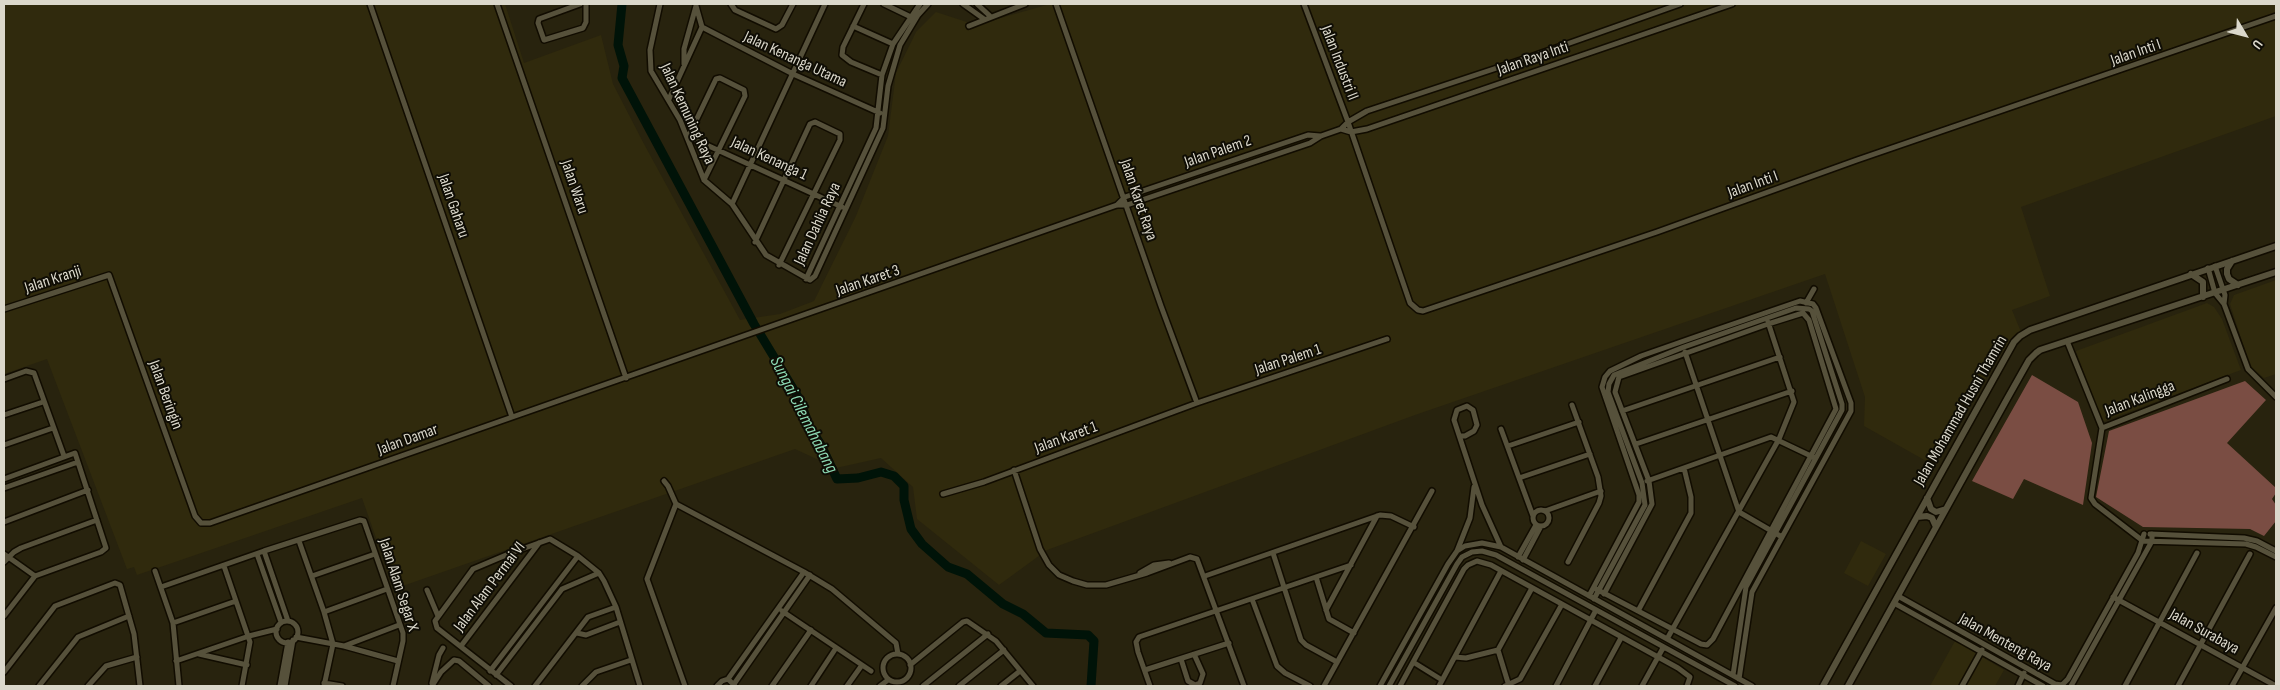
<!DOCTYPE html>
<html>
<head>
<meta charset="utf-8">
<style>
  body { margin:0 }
  #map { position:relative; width:2280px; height:690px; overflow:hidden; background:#28230e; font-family:"Sofia Sans Condensed",sans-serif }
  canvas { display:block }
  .frame { position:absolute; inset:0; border:5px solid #dbd8cb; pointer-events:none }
  .north { position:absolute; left:2220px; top:10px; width:50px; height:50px; -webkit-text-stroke:4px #0f0d05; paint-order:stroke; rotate:127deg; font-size:14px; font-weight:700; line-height:20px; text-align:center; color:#dbd8cb }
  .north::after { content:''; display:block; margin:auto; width:18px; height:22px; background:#dbd8cb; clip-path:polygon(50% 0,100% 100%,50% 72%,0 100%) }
</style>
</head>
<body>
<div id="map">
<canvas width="2280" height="690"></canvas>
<div class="frame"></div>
<div class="north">U</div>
</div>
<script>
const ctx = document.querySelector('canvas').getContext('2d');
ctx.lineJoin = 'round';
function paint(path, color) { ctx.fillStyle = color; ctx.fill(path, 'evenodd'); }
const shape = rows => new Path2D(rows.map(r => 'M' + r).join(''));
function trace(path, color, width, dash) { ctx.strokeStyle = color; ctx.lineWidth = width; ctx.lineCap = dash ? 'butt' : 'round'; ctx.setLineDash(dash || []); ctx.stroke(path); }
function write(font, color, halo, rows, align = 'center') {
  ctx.font = font + ' "Sofia Sans Condensed",sans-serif'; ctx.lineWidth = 4; ctx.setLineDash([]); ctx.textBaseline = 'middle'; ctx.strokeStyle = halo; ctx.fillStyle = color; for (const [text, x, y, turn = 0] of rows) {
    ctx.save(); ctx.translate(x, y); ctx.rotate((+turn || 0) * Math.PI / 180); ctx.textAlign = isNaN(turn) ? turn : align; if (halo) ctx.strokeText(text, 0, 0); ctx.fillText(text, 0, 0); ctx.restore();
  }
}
paint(shape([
  [4,4,505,4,524,63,601,35,613,84,644,144,740,320,780,314,814,301,856,216,888,136,896,73,916,32,936,12,976,25,1050,4,2276,4,2276,116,2021,207,2050,296,2012,310,2021,332,2000,354,1935,466,1864,426,1865,397,1825,274,1415,415,1047,550,999,585,917,519,913,487,881,458,836,468,795,449,394,589,362,498,137,575,134,567,127,569,47,359,4,374],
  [2276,280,2276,374,2264,378,2250,366,2230,304,2234,295],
  [2207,303,2214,307,2222,319,2241,370,2102,422,2076,351],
  [1861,541,1886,554,1868,586,1844,573],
  [1955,641,2004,670,1995,686,1930,686]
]), '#302a0d');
paint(shape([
  [2032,375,2078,402,2092,443,2083,505,2024,479,2013,499,1972,481],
  [2245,381,2266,400,2227,443,2276,488,2276,493,2272,499,2276,505,2276,521,2264,536,2250,529,2143,527,2096,497,2109,431]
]), '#7a4d43');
trace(shape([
  [622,4,618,45,624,66,622,78,754,324,800,400,809,426,821,445,837,479,858,478,881,472,894,476,904,486,904,500,911,529,922,544,948,567,967,574,1003,604,1023,614,1046,633,1088,635,1094,641,1091,686]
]), '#001308', 9);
const minor = shape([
  [370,4,512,417],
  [497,4,626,378],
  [580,4,539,19,538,23,544,40,583,28,586,22,586,4],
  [660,4,650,50,651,71,680,120,704,180,732,204,766,255,810,280,815,276,883,128,888,86,900,45,918,15,928,4],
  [731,4,735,10,776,29,782,25,793,4],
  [864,4,843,47,842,55,851,62,882,75],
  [884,4,913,18],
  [963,4,984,19],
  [977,4,990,16],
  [1056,4,1161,306,1197,403],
  [1304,4,1348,122,1410,303,1418,310,1423,311,1657,232,1857,160,2276,16],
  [696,6,702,27],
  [853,26,893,44],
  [969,26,1025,4],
  [702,27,793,74,880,113],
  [684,64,684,49,696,6],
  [669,99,702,27],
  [1341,129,1351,132,1367,129,1732,4],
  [689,135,716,79,720,78,744,90,745,96,704,180],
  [687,136,842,207],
  [732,204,825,4],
  [1117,205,1125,197,1308,135,1320,136],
  [755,242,810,124,815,122,840,134,840,140,779,265],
  [2215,266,2225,295,2224,304,2248,369,2276,397],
  [2208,268,2215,293,2224,304],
  [806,279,876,128,882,75,893,44,920,4],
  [1806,303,1814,289],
  [4,309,109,275,195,516,201,523,210,523,1117,205,1127,205,1310,143,1321,136,1341,129,1348,122,1367,111,1533,56,1680,4],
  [2067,341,2102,428],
  [1685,352,1739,512,1782,537],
  [4,379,26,371,34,373,64,456],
  [1622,411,1780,357],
  [4,415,43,402],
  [2102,428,2091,498,2095,504,2143,541,2246,544,2256,547,2276,557],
  [2102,428,2227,379],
  [1501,429,1533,516],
  [1460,436,1465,436,1474,431,1477,425,1473,410,1467,406,1457,410,1454,420,1482,505,1501,547],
  [1636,444,1792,391],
  [4,445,53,428],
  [1508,446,1579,422],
  [1014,470,1040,549,1049,565,1059,575,1073,581,1087,585,1106,585,1147,573,1190,557,1197,559,1244,686],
  [1519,478,1590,454],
  [4,479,75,453,106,548,101,552,35,576,4,616],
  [664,481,668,486,676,504,804,572,832,589,896,643,898,654],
  [1647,481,1771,437,1813,457],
  [4,488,78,462],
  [943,494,984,482,1197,403,1387,339],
  [676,504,647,579,685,686],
  '1533 518a8 8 0 1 1 16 0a8 8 0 1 1-16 0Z',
  [1545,511,1601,491],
  [4,522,88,490],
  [2150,534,2244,538,2257,541,2276,551],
  [299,541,324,612,333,644,324,686],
  [264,551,288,621],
  [1457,551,1470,518,1474,487],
  [1273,553,1301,640,1306,645,1337,662],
  [4,554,35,576],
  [257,554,281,622],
  [1518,557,1536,525],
  [1523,560,1541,526],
  [4,562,14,552,21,548,97,520],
  [1568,562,1599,503,1601,496,1598,477,1572,405],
  [224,566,250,642,242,686],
  [155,571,173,623,179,686],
  [1140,573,1154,565,1169,563],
  [312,576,375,554],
  [1205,576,1380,515,1391,516,1414,527],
  [1316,577,1329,619,1354,633],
  [161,587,264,551,360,520,364,521,403,633,403,641,393,686],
  [1596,589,1701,644,1707,645,1713,639,1836,409,1809,320,1803,313],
  [427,590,438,616],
  [1604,594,1652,504,1649,481,1615,392,1619,377,1768,324,1803,313],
  [1589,596,1639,502,1639,495,1602,387,1605,377,1610,371,1641,356,1698,336,1800,301,1813,304,1816,308,1851,403,1851,411,1752,592,1739,679],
  [1898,596,2055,684,2062,685,2068,679,2138,553,2144,534],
  [2113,597,2276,686],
  [1252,599,1277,666,1285,673,1310,686],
  [1594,599,1645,505,1642,483,1608,392,1609,384,1614,375,1684,347,1796,308,1809,309,1812,311,1831,370,1842,404,1842,410,1746,587,1733,675],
  [1894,603,2043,686],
  [1326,610,1377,516],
  [782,611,871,671],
  [1638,611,1691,513,1691,497,1684,468],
  [324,612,387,589],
  '276 632a11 11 0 1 1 22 0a11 11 0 1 1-22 0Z',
  [173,623,236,601],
  [577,633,586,635,620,622],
  [296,637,344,646,398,661],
  [1667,639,1779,439,1794,402,1768,322],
  [344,646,399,625],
  [461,646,539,543],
  [1498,650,1509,686],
  [199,654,247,665],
  '883 668a14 14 0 1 1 28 0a14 14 0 1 1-28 0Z',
  [1455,657,1466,658,1498,650,1532,588],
  [1181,659,1188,681,1195,685,1200,683,1203,674,1194,654],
  [176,661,249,636,277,629],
  [1413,662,1442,680],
  [910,665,963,622,967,621,996,641,1033,686],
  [1145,670,1229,643],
  [490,671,578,556],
  [4,672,55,606,115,583,120,585,134,634,140,686],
  [496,675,562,589,599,573],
  [728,679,804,572],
  [324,683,342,686],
  [432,683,439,655,443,648],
  [734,684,810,575],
  [39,686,78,637,129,616],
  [88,686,106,666,137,657],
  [280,686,288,642],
  [285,686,293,640],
  [432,686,441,672,454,660,459,661,489,686],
  [511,686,437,628,435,621,473,569,511,553,550,539,578,556,599,573,604,581,616,607,640,686],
  [535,686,588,617,616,607],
  [582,686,596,672,631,660],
  [717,686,722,681,728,679,735,686],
  [772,686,811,630],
  [811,686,836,648],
  [847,686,862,665],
  [880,686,888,680],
  [923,686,988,634],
  [959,686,1004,650],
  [1001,686,1020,671],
  [1150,686,1138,652,1136,642,1139,637,1351,565],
  [1324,686,1432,491],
  [1380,686,1448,564,1457,551,1465,546,1482,543,1501,547,1752,686],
  [1389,686,1457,564,1462,557,1472,552,1482,551,1496,555,1735,686],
  [1400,686,1464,569,1468,565,1477,561,1491,565,1678,668,1690,677,1687,686],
  [1439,686,1501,571],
  [1505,686,1520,679,1561,606],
  [1556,686,1596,610],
  [1595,686,1621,638],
  [1642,686,1663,648],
  [1962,686,1982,650],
  [2018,686,2024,673],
  [2071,686,2152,541,2152,534],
  [2125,686,2197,553],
  [2178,686,2250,554],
  [2232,686,2276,608]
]);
const tertiary = shape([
  [2232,261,2227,269,2227,274,2229,279,2238,285],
  [2191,274,2203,282,2203,297],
  [1927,498,1931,509,1936,512,1946,509],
  [1917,517,1927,516,1932,518,1936,527],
  [1823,686,2014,342,2020,336,2030,330,2276,246],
  [1848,686,2007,399,2029,360,2036,353,2040,350,2276,272]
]);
trace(minor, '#110c00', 8);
trace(tertiary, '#110c00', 9);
trace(minor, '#56513b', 5);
trace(tertiary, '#56513b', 6);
write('16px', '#dbd8cb', '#0f0d05', [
  ["Jalan Inti I",2136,53,-19],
  ["Jalan Raya Inti",1533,59,-19],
  ["Jalan Kenanga Utama",795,60,25],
  ["Jalan Industri II",1339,63,69],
  ["Jalan Kemuning Raya",687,114,65],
  ["Jalan Palem 2",1218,152,-19],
  ["Jalan Kenanga 1",769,159,25],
  ["Jalan Inti I",1753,185,-20],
  ["Jalan Waru",574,187,71],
  ["Jalan Karet Raya",1138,200,71],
  ["Jalan Gaharu",453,206,71],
  ["Jalan Dahlia Raya",818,224,-65],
  ["Jalan Kranji",53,280,-18],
  ["Jalan Karet 3",868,281,-19],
  ["Jalan Palem 1",1288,360,-18],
  ["Jalan Beringin",165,395,70],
  ["Jalan Kalingga",2140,399,-21],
  ["Jalan Mohammad Husni Thamrin",1961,411,-60],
  ["Jalan Karet 1",1066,438,-20],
  ["Jalan Damar",408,440,-20],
  ["Jalan Alam Segar X",398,585,72],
  ["Jalan Alam Permai VI",490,587,-53],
  ["Jalan Surabaya",2204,632,29],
  ["Jalan Menteng Raya",2005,643,29]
]);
write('italic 18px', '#8cd8b2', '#0f0d05', [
  ["Sungai Cilemahabang",803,415,63]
]);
</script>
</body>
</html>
